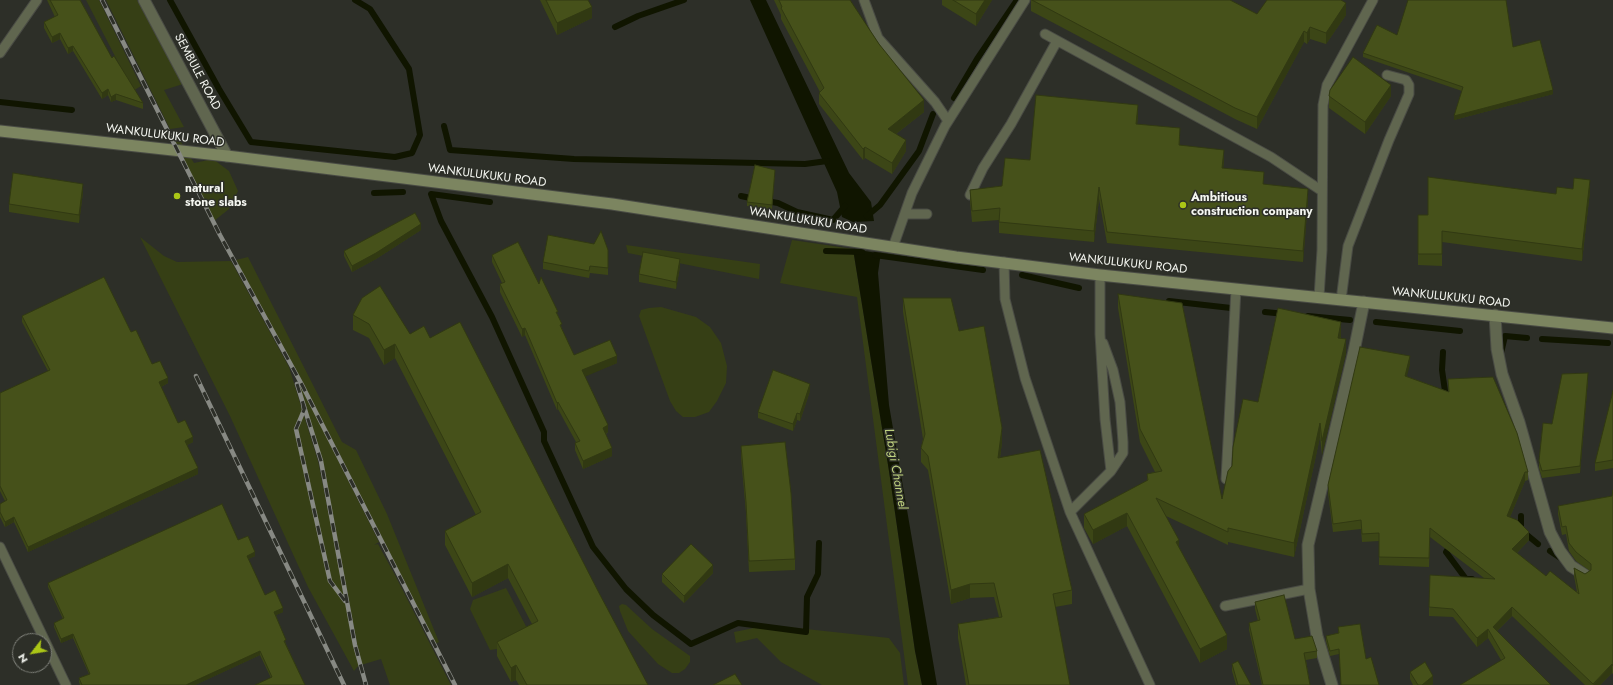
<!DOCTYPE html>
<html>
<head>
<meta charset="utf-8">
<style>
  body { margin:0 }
  #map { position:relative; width:1613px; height:685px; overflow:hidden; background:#2d2f28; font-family:Jost,sans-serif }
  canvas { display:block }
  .north { position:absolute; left:12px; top:633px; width:40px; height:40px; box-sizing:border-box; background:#2d2f28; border:1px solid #7d7f78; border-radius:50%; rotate:239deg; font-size:11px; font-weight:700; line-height:16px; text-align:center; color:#f4f6f0 }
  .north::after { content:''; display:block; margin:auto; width:14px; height:18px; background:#abc616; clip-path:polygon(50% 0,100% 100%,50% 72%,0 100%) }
</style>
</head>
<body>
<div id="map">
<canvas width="1613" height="685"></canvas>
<div class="north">N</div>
</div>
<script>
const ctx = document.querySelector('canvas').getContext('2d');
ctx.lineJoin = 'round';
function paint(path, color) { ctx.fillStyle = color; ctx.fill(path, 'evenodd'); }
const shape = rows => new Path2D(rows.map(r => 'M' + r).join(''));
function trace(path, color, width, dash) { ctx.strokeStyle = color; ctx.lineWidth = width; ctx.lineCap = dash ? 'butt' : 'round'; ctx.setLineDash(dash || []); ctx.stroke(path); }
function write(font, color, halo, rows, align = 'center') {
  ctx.font = font + ' Jost,sans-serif'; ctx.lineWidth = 3; ctx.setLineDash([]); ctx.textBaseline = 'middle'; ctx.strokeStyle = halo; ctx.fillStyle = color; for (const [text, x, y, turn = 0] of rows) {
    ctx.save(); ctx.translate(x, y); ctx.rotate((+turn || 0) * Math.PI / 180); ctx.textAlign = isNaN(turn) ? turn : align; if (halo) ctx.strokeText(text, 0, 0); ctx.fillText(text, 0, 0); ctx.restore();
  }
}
paint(shape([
  [86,0,99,0,141,86,133,91],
  [106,0,137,0,183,84,164,90,184,127,170,129],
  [173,141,181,142,194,163,213,159,229,171,238,191,229,209,214,221],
  [140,237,164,256,177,262,231,261,289,367,318,461,359,665,354,671,308,587,230,416],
  [792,240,853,249,889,471,915,651,922,685,908,685,857,297,780,283],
  [626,245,760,264,759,279,628,253],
  [248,257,342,442,356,450,387,514,439,642,435,644,337,449,236,260],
  [661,307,696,317,710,327,721,343,727,366,726,383,717,401,709,412,695,417,683,417,676,411,670,401,639,316,641,310,649,308],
  [297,378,379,542,374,545,378,544,395,575,451,685,390,685,381,659,361,665,322,459],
  [506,588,529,632,497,649,490,650,470,609,473,600],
  [622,604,626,605,652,629,690,656,690,662,685,669,679,673,672,673,658,664,628,631,620,611,619,606],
  [769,625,889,638,900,653,904,685,822,685,781,662,757,638,736,643,734,632]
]), '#363f15');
paint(shape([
  [750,0,766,0,849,173,871,202,874,221,853,222,842,217,837,192],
  [853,249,883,254,880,259,878,273,889,405,937,685,922,685,915,651,889,471]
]), '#101500');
trace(shape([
  [170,0,219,89,251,142,395,157,412,153,420,135,409,69,370,9,355,0],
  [615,27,638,16,684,0],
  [954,98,977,59,1017,0],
  [0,102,72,110],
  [444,126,450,150,574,159,805,164,827,161],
  [374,193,403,192],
  [741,196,755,199],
  [766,201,778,203,797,212,833,220,845,206],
  [490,202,431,194,441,221,492,317,544,432,544,441,593,547,626,589,653,615,691,644,738,623,806,632,807,597,818,574,819,543],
  [867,216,880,205,919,151,933,114],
  [826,251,862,252],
  [875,255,983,270],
  [1022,275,1079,288],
  [1169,301,1231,308],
  [1265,312,1285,314],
  [1308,316,1350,320],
  [1376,322,1460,331],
  [1542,339,1608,343],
  [1443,352,1442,370,1446,398],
  [1501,353,1505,336,1527,338],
  [1521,516,1521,530,1538,544],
  [1451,544,1446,552,1466,579,1472,579],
  [1550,551,1562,559]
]), '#101500', 6);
const service = shape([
  [864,0,878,38,935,102,948,121],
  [1045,34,1271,157,1322,191],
  [0,53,37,0],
  [970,195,983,168,1011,124,1057,41],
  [905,214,927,214],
  [893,247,912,193,945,126,1025,0],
  [1004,262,1005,299,1025,378,1070,512],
  [1100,275,1100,334,1105,419,1111,471,1070,512,1150,685],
  [1319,297,1322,250,1323,105,1327,85,1373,0],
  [1341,300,1348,246,1389,140,1409,94,1409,85,1406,80,1387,75],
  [1103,343,1113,370,1120,402,1123,442,1123,453,1111,471],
  [1226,479,1236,289],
  [0,547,66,685],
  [1225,606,1309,589]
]);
const minor = shape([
  [144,0,227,156],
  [1495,315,1497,349,1502,374,1519,422,1550,532,1560,551,1571,566,1585,575],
  [1332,685,1317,636,1309,589,1308,545,1354,351,1364,302]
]);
const secondary = shape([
  [0,131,227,156,612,204,956,257,1100,275,1613,328]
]);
trace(service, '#494b44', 11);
trace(minor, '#494b44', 13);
trace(secondary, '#494b44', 13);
trace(service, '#60664f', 9);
trace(minor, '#60664f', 11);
trace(secondary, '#7c8560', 11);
const rail = shape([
  [102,0,220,235,301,383,455,685],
  [196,376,344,685],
  [297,384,321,461,355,645,366,685],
  [303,404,304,410,296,429,330,581,345,601]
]);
trace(rail, '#878983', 4.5);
trace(rail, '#2d2f28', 3, [9]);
paint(shape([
  [47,0,81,0,81,1,112,58,143,103,143,109,116,100,111,102,108,95,102,99,73,51,68,54,60,39,52,43,44,28,44,22,55,17],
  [540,0,588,0,592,18,557,35],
  [774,0,850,0,924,112,896,134,906,151,892,174,865,158,863,160,819,104,819,93,820,92,781,19,781,15],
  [942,0,992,0,976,26,942,5],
  [1031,0,1230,0,1257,14,1346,15,1326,44,1310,39,1307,44,1304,42,1257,129,1235,119,1031,11],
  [1397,35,1513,47,1553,94,1454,120,1462,91,1363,57,1363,53],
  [1329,96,1391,96,1365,134,1329,108],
  [1138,116,1137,124,1180,139,1180,145,1224,161,1223,168,1264,184,1308,200,1303,262,1107,243,1099,199,1094,242,999,233,999,220,972,222,970,201,970,190,1002,186,1030,160],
  [775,170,772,209,747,206,747,202],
  [1590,191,1582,261,1442,242,1442,266,1418,265,1418,215,1428,215,1556,194],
  [83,192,79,223,9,212,9,204],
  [421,230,376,259,352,272,344,256,344,251],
  [608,250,608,275,590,273,589,278,543,269,543,262],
  [492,255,539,284,558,315,562,329,574,355,617,363,585,376,608,432,606,434,612,456,583,469,575,450,575,443,576,442,558,409,557,410,525,335,522,337,500,292,500,284,502,283,492,262],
  [680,267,676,289,639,282,639,274],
  [1118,294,1222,499,1232,466,1258,402,1341,336,1341,338,1346,353,1322,455,1320,437,1294,557,1228,542,1228,545,1166,516,1179,547,1227,649,1200,663,1127,526,1093,544,1084,528,1084,514,1147,481,1147,474,1155,472,1140,442,1118,308],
  [903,298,959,331,1002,442,1000,458,1072,590,1072,604,1055,607,1070,685,966,685,958,638,958,624,999,617,994,597,970,598,951,604,928,470,921,462,921,448,923,439,903,312],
  [353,315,410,334,430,338,599,593,648,685,519,685,516,680,511,682,497,656,497,642,532,624,508,578,472,597,445,545,445,531,476,515,395,358,384,365,369,338,353,330],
  [22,316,131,332,152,364,168,383,161,387,178,423,193,442,187,445,198,474,28,552,14,522,5,527,0,517,0,504,5,501,0,491,0,393,48,371,22,322],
  [1410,364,1406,376,1449,392,1448,379,1528,472,1528,480,1525,481,1510,517,1529,540,1517,553,1546,576,1577,592,1574,576,1574,568,1585,574,1590,571,1576,561,1569,551,1566,534,1562,535,1558,514,1558,506,1612,496,1613,490,1613,674,1612,673,1600,685,1585,685,1512,616,1497,631,1551,685,1501,660,1488,638,1477,647,1453,617,1429,616,1429,607,1484,578,1430,537,1429,567,1379,565,1379,541,1362,542,1361,529,1333,532,1328,493,1328,485],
  [1588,380,1580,473,1542,478,1539,468,1539,461,1552,424],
  [810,391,800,421,797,420,793,431,758,418,758,412],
  [1613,391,1613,468,1595,471,1595,463],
  [741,446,795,559,795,570,749,572,746,513,741,457],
  [238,540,255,556,248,559,265,595,283,612,276,615,286,644,305,685,271,678,260,655,195,685,80,685,79,682,79,678,89,674,73,638,61,643,54,627,54,623,63,619,48,587,48,583],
  [713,573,684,603,662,582,662,574],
  [1255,602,1295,639,1317,651,1317,658,1306,660,1310,685,1262,685,1249,630,1249,623,1258,621,1255,609],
  [1338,627,1366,659,1379,685,1341,685,1339,654,1330,656,1326,641,1326,636,1338,633],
  [1232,664,1251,685,1236,685,1232,671],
  [1410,672,1433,684,1431,685,1413,685,1410,679]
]), '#3c4616');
paint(shape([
  [985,0,992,0,976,26,976,14],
  [1346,3,1346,15,1326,44,1326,33],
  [592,7,592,18,557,35,557,23],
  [1310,27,1310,39,1307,44,1307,33],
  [1304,31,1304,42,1257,129,1257,117],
  [60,33,60,39,52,43,52,37],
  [73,46,73,51,68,54,68,48],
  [1391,85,1391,96,1365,134,1365,122],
  [108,89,108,95,102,99,102,93],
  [1553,90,1553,94,1454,120,1454,116],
  [116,94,116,100,111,102,111,97],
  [924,100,924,112,888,140,888,129],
  [1138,105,1138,116,1136,135,1136,124],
  [1180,128,1180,139,1179,157,1179,145],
  [906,140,906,151,892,174,892,163],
  [865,147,865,158,863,160,863,149],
  [1224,150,1224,161,1222,180,1222,168],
  [1590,180,1590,191,1582,261,1582,249],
  [83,184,83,192,79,223,79,215],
  [1099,187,1099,199,1094,242,1094,231],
  [1308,189,1308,200,1303,262,1303,251],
  [421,224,421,230,376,259,352,272,352,266],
  [680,259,680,267,676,289,676,282],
  [1341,322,1341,336,1338,351,1338,338],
  [525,328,525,335,522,337,522,329],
  [1346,339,1346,353,1322,455,1322,441],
  [395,344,395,358,384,365,384,350],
  [617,356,617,363,582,378,582,370],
  [1410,356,1410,364,1405,384,1405,376],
  [1588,373,1588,380,1580,473,1580,466],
  [168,378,168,383,159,388,159,382],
  [810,384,810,391,800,421,800,414],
  [558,402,558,409,557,410,557,403],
  [797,413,797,420,793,431,793,424],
  [1320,423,1320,437,1294,557,1294,543],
  [608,425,608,432,603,435,603,428],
  [1002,428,1002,442,998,472,998,458],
  [193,437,193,442,185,446,185,441],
  [612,448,612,456,583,469,583,461],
  [198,468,198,474,28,552,28,547],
  [1525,472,1525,481,1507,524,1507,516],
  [1127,513,1127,526,1093,544,1093,530],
  [14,517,14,522,5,527,5,522],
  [1529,532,1529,540,1512,558,1512,549],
  [1179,540,1179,554,1176,542],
  [255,552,255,556,247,560,247,556],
  [508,564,508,578,472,597,472,583],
  [713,565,713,573,684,603,684,596],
  [970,584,970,598,951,604,951,590],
  [1512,607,1512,616,1493,635,1493,627],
  [283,608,283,612,274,616,274,612],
  [1488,629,1488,638,1477,647,1477,638],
  [73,634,73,638,61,643,61,639],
  [1227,635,1227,649,1200,663,1200,649],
  [260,651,260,655,195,685,186,685],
  [1612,664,1612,673,1600,685,1593,685],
  [516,665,516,680,511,682,511,668],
  [1433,676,1433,684,1431,685,1422,685]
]), '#313912');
const building = shape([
  [50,0,80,0,112,58,114,56,143,103,116,94,111,97,108,89,102,93,73,46,68,48,60,33,52,37,44,22,58,15,50,0],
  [546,0,588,0,592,7,557,23,546,0],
  [779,0,850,0,879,44,924,100,888,129,906,140,892,163,865,147,863,149,819,93,824,88,781,8,782,7,779,0],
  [953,0,985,0,976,14,953,0],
  [1032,0,1230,0,1257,14,1267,0,1341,0,1346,3,1326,33,1310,27,1307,33,1304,31,1257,117,1235,108,1032,0],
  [1408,0,1506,0,1513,47,1540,40,1553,90,1454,116,1463,87,1363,53,1377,25,1397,35,1408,0],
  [1353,57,1391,85,1365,122,1329,96,1330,90,1353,57],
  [1036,95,1138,105,1136,124,1180,128,1179,145,1224,150,1222,168,1264,172,1263,184,1308,189,1303,251,1107,232,1099,187,1094,231,999,222,1000,208,972,211,970,190,1002,186,1005,158,1030,160,1036,95],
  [755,165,775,170,772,205,747,202,755,165],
  [13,173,83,184,79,215,9,204,13,173],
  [1428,177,1556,194,1557,187,1573,189,1574,178,1590,180,1582,249,1442,231,1442,254,1418,254,1418,215,1428,215,1428,177],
  [415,213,421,224,376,253,352,266,344,251,415,213],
  [601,231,608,250,608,268,590,266,589,271,543,262,548,235,594,244,601,231],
  [518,242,539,284,541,277,558,312,556,312,562,324,560,325,574,355,610,340,617,356,582,370,608,425,603,428,612,448,583,461,575,443,580,441,558,402,557,403,525,328,522,329,500,284,505,282,492,255,518,242],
  [643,252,680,259,676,282,639,274,643,252],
  [104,277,131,332,136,330,152,364,160,361,168,378,159,382,178,423,185,420,193,437,185,441,198,468,28,547,14,517,5,522,0,512,0,504,7,500,0,486,0,393,50,370,22,316,104,277],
  [380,286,410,334,424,326,430,338,460,322,599,593,648,685,527,685,516,665,511,668,497,642,538,621,508,564,472,583,445,531,481,512,395,344,384,350,369,324,353,315,362,298,380,286],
  [1118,294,1182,303,1222,499,1228,471,1232,466,1233,447,1243,399,1258,402,1278,308,1341,322,1338,338,1346,339,1322,441,1320,423,1294,543,1228,528,1228,532,1156,498,1179,540,1176,542,1227,635,1200,649,1127,513,1093,530,1084,514,1148,480,1147,474,1162,471,1140,429,1118,294],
  [903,298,951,298,959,331,984,326,1002,428,998,458,1040,450,1072,590,1053,594,1070,685,969,685,958,624,1002,617,994,583,970,584,951,590,928,456,921,448,925,434,903,298],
  [1360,347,1410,356,1405,376,1449,392,1448,379,1493,377,1517,433,1528,472,1525,472,1507,516,1517,520,1529,532,1512,549,1546,576,1550,571,1579,594,1574,568,1585,574,1591,570,1591,564,1576,552,1569,543,1566,526,1562,527,1558,506,1612,496,1613,490,1613,666,1612,664,1593,684,1512,607,1493,627,1551,685,1460,685,1505,658,1488,629,1477,638,1453,609,1429,607,1430,575,1495,579,1430,528,1429,558,1379,557,1379,533,1362,534,1361,520,1333,524,1328,485,1360,347],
  [773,370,810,384,800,414,797,413,793,424,758,412,773,370],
  [1588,373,1580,466,1542,471,1539,461,1543,423,1552,424,1562,374,1588,373],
  [1613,391,1613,460,1595,463,1613,391],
  [785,442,791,493,795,559,749,561,746,502,741,446,785,442],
  [222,504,238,540,248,536,255,552,247,556,265,595,275,590,283,608,274,612,286,640,284,641,305,685,255,685,272,677,260,651,186,685,82,685,79,678,90,674,73,634,61,639,54,623,64,618,48,583,222,504],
  [691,544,713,565,684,596,662,574,691,544],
  [1284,595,1295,639,1312,636,1317,651,1304,653,1310,685,1263,685,1249,623,1260,620,1255,602,1284,595],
  [1360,624,1366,659,1371,657,1379,685,1341,685,1339,649,1330,651,1326,636,1339,633,1338,627,1360,624],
  [1238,661,1251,685,1238,685,1232,664,1238,661],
  [1425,662,1433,676,1422,685,1418,685,1410,672,1425,662],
  [735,674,742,685,713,685,735,674]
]);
paint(building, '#46511a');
trace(building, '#313912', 1);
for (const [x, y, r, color] of [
  [177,196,4,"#abc616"],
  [1183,205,4,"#abc616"]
]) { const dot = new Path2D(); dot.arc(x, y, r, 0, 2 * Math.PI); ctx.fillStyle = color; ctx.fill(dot); trace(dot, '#2d2f28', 1.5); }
write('12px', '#f4f6f0', '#2d2f28', [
  ["SEMBULE ROAD",197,72,62],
  ["WANKULUKUKU ROAD",165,136,7],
  ["WANKULUKUKU ROAD",487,176,7],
  ["WANKULUKUKU ROAD",808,221,9],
  ["WANKULUKUKU ROAD",1128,264,6],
  ["WANKULUKUKU ROAD",1451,298,6]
]);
write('bold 12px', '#f4f6f0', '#2d2f28', [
  ["natural",185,189],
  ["stone slabs",185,203],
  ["Ambitious",1191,198],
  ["construction company",1191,212]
], 'left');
write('italic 13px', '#bed17e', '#2d2f28', [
  ["Lubigi Channel",895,469,80]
]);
</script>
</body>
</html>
